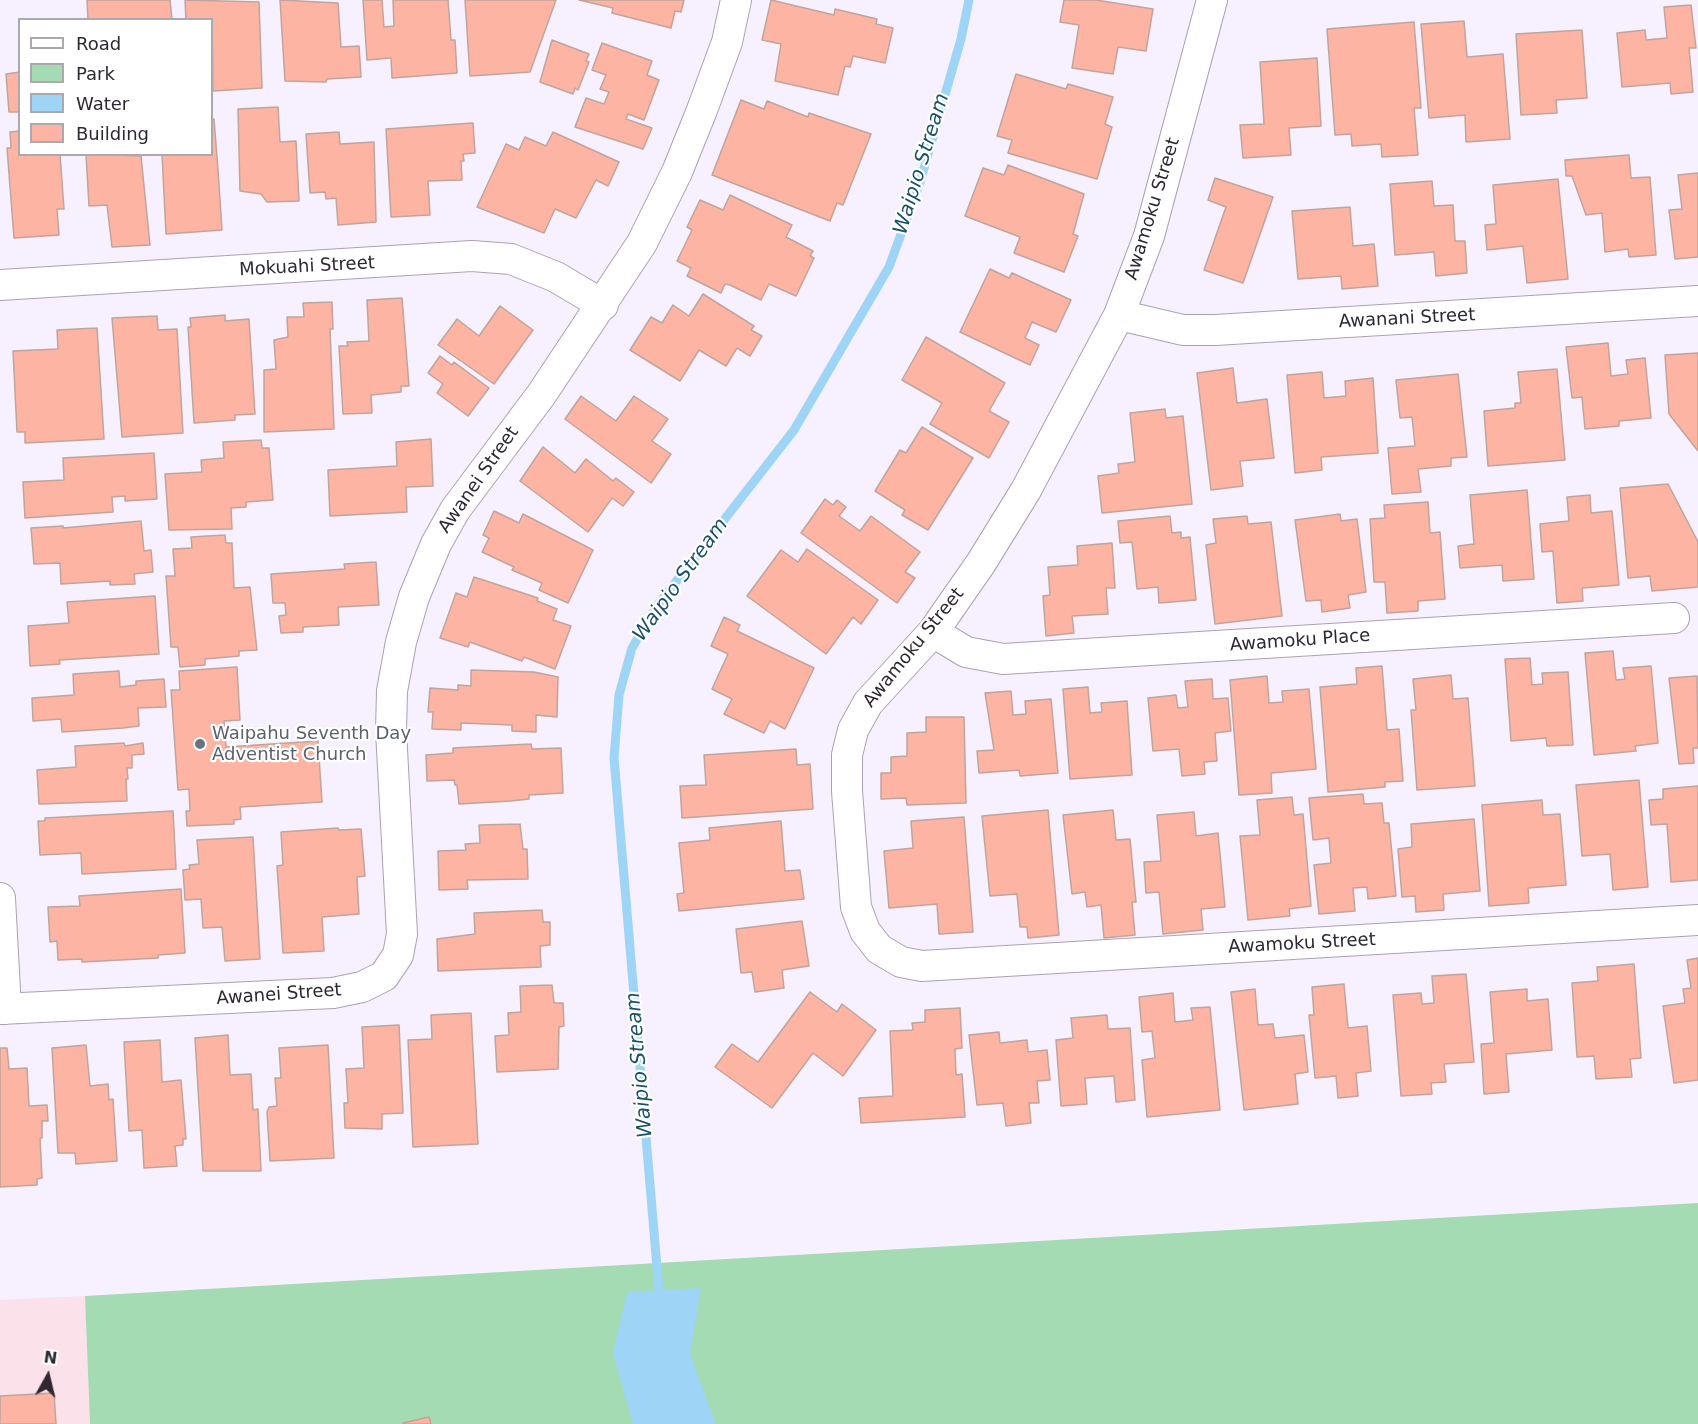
<!DOCTYPE html>
<html>
<head>
<meta charset="utf-8">
<style>
  body { margin:0 }
  #map { position:relative; width:1698px; height:1424px; overflow:hidden; background:#f7f0fe; font-family:"DejaVu Sans",sans-serif }
  canvas { display:block }
  .legend { position:absolute; left:18px; top:18px; width:195px; height:138px; box-sizing:border-box; background:#fff; border:2px solid #aba9ad; margin:0; padding:8px 10px; list-style:none; font-size:18px; color:#2d2831 }
  .legend li { display:flex; align-items:center; gap:12px; height:30px }
  .legend b { width:30px; border:2px solid #aba9ad }
  .north { position:absolute; left:18px; top:1346px; width:60px; height:60px; -webkit-text-stroke:4px #fff; paint-order:stroke; rotate:8deg; font-size:16px; font-weight:700; line-height:24px; text-align:center; color:#2d2831 }
  .north::after { content:''; display:block; margin:auto; width:21px; height:27px; background:#2d2831; clip-path:polygon(50% 0,100% 100%,50% 72%,0 100%) }
</style>
</head>
<body>
<div id="map">
<canvas width="1698" height="1424"></canvas>
<ul class="legend">
<li><b style="height:8px;background:#fff"></b>Road</li>
<li><b style="height:16px;background:#a5dbb2"></b>Park</li>
<li><b style="height:16px;background:#9ed5f6"></b>Water</li>
<li><b style="height:16px;background:#feb4a2"></b>Building</li>
</ul>
<div class="north">N</div>
</div>
<script>
const ctx = document.querySelector('canvas').getContext('2d');
ctx.lineJoin = 'round';
function paint(path, color) { ctx.fillStyle = color; ctx.fill(path, 'evenodd'); }
const shape = rows => new Path2D(rows.map(r => 'M' + r).join(''));
function trace(path, color, width, dash) { ctx.strokeStyle = color; ctx.lineWidth = width; ctx.lineCap = dash ? 'butt' : 'round'; ctx.setLineDash(dash || []); ctx.stroke(path); }
function write(font, color, halo, rows, align = 'center') {
  ctx.font = font + ' "DejaVu Sans",sans-serif'; ctx.lineWidth = 4.5; ctx.setLineDash([]); ctx.textBaseline = 'middle'; ctx.strokeStyle = halo; ctx.fillStyle = color; for (const [text, x, y, turn = 0] of rows) {
    ctx.save(); ctx.translate(x, y); ctx.rotate((+turn || 0) * Math.PI / 180); ctx.textAlign = isNaN(turn) ? turn : align; if (halo) ctx.strokeText(text, 0, 0); ctx.fillText(text, 0, 0); ctx.restore();
  }
}
paint(shape([
  [85,1296,90,1424,0,1424,0,1300]
]), '#fbe1ea');
paint(shape([
  [1698,1203,1698,1424,90,1424,85,1296]
]), '#a5dbb2');
paint(shape([
  [701,1288,690,1354,716,1424,633,1424,613,1353,627,1292]
]), '#9ed5f6');
trace(shape([
  [660,1303,614,758,619,695,632,648,657,606,794,430,889,267,920,182,961,39,969,0]
]), '#9ed5f6', 9);
const building = shape([
  [87,0,170,0,172,20,88,20,87,0],
  [185,0,259,2,262,88,213,91,212,20,186,20,185,0],
  [280,0,338,3,341,47,359,46,361,77,327,79,326,82,285,81,280,0],
  [363,0,382,0,384,27,394,26,393,0,448,0,451,40,455,40,457,73,392,78,391,58,367,60,363,0],
  [465,0,556,0,530,72,470,76,465,0],
  [579,0,684,0,681,12,675,11,671,28,612,13,613,8,579,0],
  [771,0,834,15,835,9,877,19,876,24,893,28,885,63,853,56,850,67,845,66,838,95,775,81,781,44,762,40,771,0],
  [1064,0,1096,0,1153,9,1146,51,1118,47,1113,74,1072,68,1079,25,1060,22,1064,0],
  [1691,5,1696,48,1689,48,1693,92,1671,94,1670,83,1622,87,1617,33,1645,30,1646,40,1667,38,1664,7,1691,5],
  [1464,21,1467,57,1503,54,1510,139,1466,142,1465,115,1429,118,1421,24,1464,21],
  [1414,22,1421,108,1414,108,1418,155,1382,157,1381,144,1352,146,1351,134,1335,135,1327,29,1414,22],
  [1582,30,1587,98,1556,100,1557,113,1521,115,1516,34,1582,30],
  [552,40,589,54,586,61,589,62,578,90,575,88,573,94,540,82,552,40],
  [602,43,652,61,647,75,659,80,644,120,628,114,626,119,652,128,643,149,575,127,586,98,604,104,609,92,600,89,606,75,592,70,602,43],
  [1317,58,1321,126,1289,128,1291,155,1243,158,1240,125,1264,124,1260,62,1317,58],
  [20,72,20,112,9,112,6,74,20,72],
  [1016,74,1066,89,1068,84,1113,97,1105,124,1112,127,1097,179,1008,153,1012,140,997,136,1016,74],
  [741,100,764,109,767,101,808,117,809,113,871,134,843,205,837,203,830,221,712,175,741,100],
  [278,107,280,142,296,141,299,201,267,202,261,194,240,191,238,109,278,107],
  [212,119,214,119,218,170,222,230,166,234,162,154,212,154,212,119],
  [473,123,475,153,463,154,464,161,461,161,462,180,428,181,430,215,391,217,386,129,473,123],
  [20,131,20,154,60,154,64,209,57,209,59,235,14,238,7,148,11,148,10,132,20,131],
  [339,132,340,144,374,142,376,222,338,225,336,198,326,199,325,192,310,193,306,134,339,132],
  [553,132,619,162,608,186,596,180,576,218,555,209,544,233,477,207,506,144,519,150,525,137,546,146,553,132],
  [86,154,141,156,150,245,112,247,107,205,89,206,86,154],
  [1629,155,1631,178,1650,177,1656,255,1629,257,1628,249,1605,252,1602,213,1586,215,1572,176,1566,176,1565,160,1629,155],
  [1008,165,1084,194,1073,234,1078,236,1064,272,1014,253,1020,237,965,216,983,168,1004,175,1008,165],
  [1698,173,1698,257,1675,259,1669,210,1682,209,1678,175,1698,173],
  [1215,178,1273,197,1243,283,1204,270,1226,207,1208,200,1215,178],
  [1558,179,1568,279,1527,283,1523,246,1487,250,1485,225,1496,224,1493,185,1558,179],
  [1432,181,1434,206,1453,205,1455,241,1465,241,1467,273,1436,276,1434,252,1395,255,1390,184,1432,181],
  [730,195,792,225,786,237,813,251,810,256,814,258,796,296,769,284,761,300,730,285,725,284,721,293,687,276,691,268,677,261,692,230,687,227,700,200,723,210,730,195],
  [1350,207,1353,246,1374,244,1378,286,1342,289,1341,276,1298,279,1292,211,1350,207],
  [990,269,1009,278,1012,273,1071,300,1056,332,1032,322,1025,338,1039,345,1030,365,960,332,990,269],
  [703,294,754,326,751,330,762,336,750,356,737,348,726,366,699,350,680,381,630,350,651,317,662,323,673,305,689,316,703,294],
  [402,298,409,386,401,386,401,392,371,395,372,413,343,414,339,346,348,346,347,342,369,341,367,300,402,298],
  [332,302,333,329,330,329,334,429,264,432,264,370,276,369,274,340,288,337,287,317,304,317,303,303,332,302],
  [500,306,533,330,494,384,438,345,457,319,479,336,500,306],
  [225,315,225,321,249,319,255,414,235,415,235,420,194,423,188,327,191,327,190,318,225,315],
  [157,316,158,330,177,329,183,433,122,437,112,318,157,316],
  [97,328,104,439,25,443,25,432,17,432,13,351,58,349,57,330,97,328],
  [926,337,1005,383,989,411,1009,422,989,458,930,424,942,403,902,380,926,337],
  [1608,343,1611,376,1628,374,1626,360,1645,358,1651,418,1619,421,1619,426,1585,429,1582,397,1572,398,1566,347,1608,343],
  [1698,353,1698,451,1669,414,1665,355,1698,353],
  [440,356,452,365,454,362,489,388,468,416,437,393,443,384,428,373,440,356],
  [1233,368,1237,403,1267,399,1274,458,1240,461,1243,486,1211,490,1197,373,1233,368],
  [1557,369,1565,460,1488,466,1484,411,1515,408,1515,403,1521,403,1518,372,1557,369],
  [1322,372,1324,398,1346,396,1345,381,1373,378,1378,453,1321,457,1322,470,1295,473,1287,375,1322,372],
  [1458,374,1467,457,1451,458,1451,466,1418,469,1421,492,1392,494,1388,448,1415,446,1412,417,1400,418,1396,380,1458,374],
  [581,396,616,421,634,396,668,419,652,441,671,454,651,483,565,419,581,396],
  [1165,409,1166,418,1183,416,1192,504,1102,513,1098,476,1119,473,1118,464,1135,462,1130,413,1165,409],
  [922,427,973,458,928,530,902,515,905,510,875,491,900,450,906,453,922,427],
  [431,439,433,486,406,487,407,512,330,516,328,470,397,466,396,442,431,439],
  [261,440,262,448,269,448,273,500,246,502,246,507,231,508,232,529,169,530,165,474,202,472,201,460,224,458,223,442,261,440],
  [543,447,575,473,586,459,613,481,616,478,634,492,623,506,612,498,588,532,520,481,543,447],
  [154,453,157,499,125,501,125,496,112,497,113,512,25,518,23,482,64,480,63,458,154,453],
  [1668,484,1698,542,1698,587,1652,591,1650,576,1628,578,1620,488,1668,484],
  [1527,490,1534,579,1503,581,1502,565,1460,568,1458,546,1474,544,1470,495,1527,490],
  [1590,495,1591,513,1612,511,1619,585,1582,588,1583,601,1557,603,1553,551,1542,552,1540,524,1569,521,1567,497,1590,495],
  [825,499,833,505,837,500,846,507,839,516,860,531,871,516,920,552,905,572,915,578,897,603,801,533,825,499],
  [1428,502,1430,533,1440,532,1445,599,1418,601,1418,611,1387,613,1385,582,1374,582,1370,519,1385,518,1384,505,1428,502],
  [494,511,519,523,523,514,593,550,568,603,539,590,542,583,512,570,514,567,482,552,489,538,483,535,494,511],
  [1340,514,1341,521,1357,519,1366,592,1348,595,1350,608,1322,612,1321,600,1306,601,1295,520,1340,514],
  [1170,516,1172,533,1181,532,1181,538,1190,537,1196,600,1159,603,1158,587,1137,589,1132,542,1120,543,1118,521,1170,516],
  [1247,516,1248,524,1271,522,1282,616,1215,624,1206,545,1216,543,1213,519,1247,516],
  [141,521,144,551,151,550,153,572,134,574,135,584,110,585,110,581,61,584,60,563,34,564,31,528,63,526,63,528,141,521],
  [225,535,226,543,232,543,234,588,250,587,257,650,239,651,239,656,205,659,205,665,180,667,178,647,171,647,166,576,175,576,173,549,192,548,191,537,225,535],
  [1112,543,1115,588,1106,588,1108,614,1072,616,1074,633,1046,636,1043,596,1050,595,1048,567,1078,565,1077,546,1112,543],
  [807,549,878,600,861,624,853,617,826,654,747,596,781,550,798,562,807,549],
  [376,562,379,605,338,607,339,625,303,627,303,632,281,633,279,616,286,615,285,603,273,603,271,574,345,569,344,564,376,562],
  [474,577,538,598,537,601,557,609,553,620,571,626,555,669,524,657,522,661,470,642,468,647,440,638,456,593,467,597,474,577],
  [155,596,159,654,59,660,60,664,30,666,28,626,69,623,67,602,155,596],
  [724,617,740,625,737,631,814,668,785,729,770,721,764,733,724,714,732,699,712,689,728,654,711,646,724,617],
  [1613,651,1616,680,1625,679,1623,668,1651,666,1658,743,1635,746,1636,751,1594,755,1585,653,1613,651],
  [1530,658,1532,685,1543,684,1542,673,1568,672,1573,745,1547,746,1546,738,1511,741,1505,659,1530,658],
  [1382,666,1387,730,1399,729,1403,781,1385,782,1385,787,1328,792,1320,687,1357,684,1356,668,1382,666],
  [237,667,240,720,224,721,226,747,318,741,322,802,240,807,241,819,234,820,234,824,187,826,186,811,190,811,189,789,178,790,171,690,180,690,179,671,237,667],
  [471,670,534,672,558,677,557,717,536,715,536,732,512,731,512,725,461,723,461,730,432,729,433,712,428,712,430,688,458,690,458,685,471,686,471,670],
  [119,671,120,687,136,685,136,681,164,679,166,707,138,708,139,726,123,728,62,732,61,719,33,721,32,698,74,695,73,674,119,671],
  [1451,675,1453,699,1468,698,1475,786,1417,790,1411,710,1416,710,1413,679,1451,675],
  [1267,676,1269,703,1283,702,1282,691,1309,689,1316,769,1271,773,1272,793,1239,795,1230,680,1267,676],
  [1697,676,1698,748,1693,748,1694,763,1679,764,1669,678,1697,676],
  [1212,679,1213,699,1228,698,1231,731,1215,733,1217,761,1204,762,1205,774,1182,776,1179,749,1153,751,1148,698,1176,695,1178,708,1188,707,1185,681,1212,679],
  [1088,687,1090,713,1102,712,1101,703,1127,701,1132,775,1070,779,1063,689,1088,687],
  [1011,691,1013,715,1026,714,1025,701,1051,699,1058,773,1020,776,1019,770,979,773,977,751,994,750,985,693,1011,691],
  [926,717,964,717,966,803,907,805,906,798,881,799,881,773,891,773,891,757,907,756,907,733,926,732,926,717],
  [124,743,125,746,143,743,144,754,132,755,132,768,127,768,128,779,126,779,127,801,39,804,37,770,76,767,75,746,124,743],
  [531,744,532,749,561,748,563,793,529,795,529,799,511,801,459,804,457,785,455,785,454,780,427,781,426,755,453,753,453,748,531,744],
  [796,749,797,765,810,764,813,809,682,818,680,786,706,785,704,755,796,749],
  [1639,780,1648,887,1613,890,1610,854,1582,856,1576,785,1639,780],
  [1698,786,1698,880,1671,882,1667,824,1651,825,1649,800,1663,799,1663,789,1698,786],
  [1363,794,1364,804,1382,803,1384,823,1389,823,1396,896,1368,899,1367,887,1353,888,1355,911,1319,914,1314,865,1331,863,1329,838,1313,840,1309,798,1363,794],
  [1292,797,1294,815,1303,814,1311,906,1289,909,1290,916,1248,920,1240,836,1260,835,1257,800,1292,797],
  [1542,800,1543,815,1560,814,1566,885,1528,888,1529,903,1489,906,1482,805,1542,800],
  [1048,810,1059,935,1028,938,1027,927,1020,927,1017,894,990,896,982,816,1048,810],
  [1113,810,1116,840,1130,839,1136,902,1132,902,1135,935,1104,938,1101,905,1087,907,1085,892,1072,894,1063,815,1113,810],
  [173,811,176,869,82,874,81,853,40,855,38,821,45,821,45,818,173,811],
  [1194,812,1196,836,1218,833,1225,907,1201,909,1203,930,1163,934,1159,892,1146,893,1144,862,1161,861,1157,815,1194,812],
  [964,817,973,932,939,934,937,904,889,908,884,851,913,848,911,821,964,817],
  [1474,819,1480,891,1443,894,1444,910,1416,912,1415,896,1402,897,1398,849,1412,847,1411,824,1474,819],
  [781,821,785,871,800,870,804,899,679,911,677,894,684,893,679,843,710,840,709,828,781,821],
  [520,824,523,849,527,849,528,879,467,880,468,889,439,890,438,851,466,850,465,844,480,843,479,825,520,824],
  [338,828,339,830,361,829,365,876,357,877,359,914,322,917,324,951,283,953,277,866,283,865,281,832,338,828],
  [253,837,260,959,225,961,222,927,203,928,201,899,185,900,183,870,190,869,189,865,199,864,197,840,253,837],
  [181,889,185,953,158,955,158,958,82,962,82,959,58,960,57,941,50,942,48,907,80,906,79,896,181,889],
  [542,910,543,922,550,922,550,945,540,946,541,967,438,971,437,939,475,934,474,913,542,910],
  [802,921,809,966,782,970,784,988,755,992,752,972,741,973,736,929,802,921],
  [1698,958,1698,1080,1674,1083,1663,1006,1685,1003,1683,989,1691,988,1687,960,1698,958],
  [1634,964,1641,1058,1630,1059,1632,1077,1596,1079,1594,1056,1577,1057,1572,983,1598,981,1597,967,1634,964],
  [1466,974,1474,1062,1444,1064,1446,1082,1431,1083,1432,1094,1401,1096,1393,995,1421,993,1422,1004,1434,1003,1432,976,1466,974],
  [1344,984,1348,1028,1367,1026,1371,1071,1356,1073,1358,1096,1338,1098,1336,1076,1315,1078,1309,1015,1314,1015,1312,987,1344,984],
  [552,985,554,1003,563,1003,564,1026,559,1027,558,1069,497,1072,495,1036,509,1035,508,1013,521,1012,520,986,552,985],
  [1255,989,1258,1025,1273,1024,1275,1038,1304,1035,1308,1072,1295,1074,1298,1104,1244,1110,1231,992,1255,989],
  [1527,989,1527,1001,1548,999,1552,1050,1506,1054,1509,1092,1484,1094,1481,1044,1494,1043,1490,992,1527,989],
  [810,992,837,1012,842,1004,876,1030,843,1076,813,1053,772,1108,715,1067,732,1044,758,1062,810,992],
  [1173,993,1175,1022,1193,1020,1191,1008,1210,1007,1220,1110,1147,1117,1142,1060,1155,1058,1152,1031,1142,1032,1139,997,1173,993],
  [960,1008,962,1048,955,1049,956,1075,962,1074,965,1117,861,1123,859,1098,893,1096,890,1031,913,1030,912,1023,925,1022,925,1010,960,1008],
  [471,1013,478,1144,413,1147,408,1040,432,1039,431,1015,471,1013],
  [1107,1015,1108,1029,1130,1028,1135,1100,1116,1102,1114,1076,1085,1078,1087,1104,1061,1106,1056,1040,1073,1038,1071,1018,1107,1015],
  [399,1025,403,1113,382,1114,382,1129,345,1128,344,1103,348,1103,346,1069,364,1068,362,1027,399,1025],
  [999,1032,1000,1043,1027,1040,1028,1052,1047,1050,1050,1080,1037,1081,1039,1103,1029,1103,1031,1123,1006,1126,1003,1103,977,1105,969,1035,999,1032],
  [228,1035,230,1075,251,1074,253,1110,258,1109,261,1171,203,1171,195,1038,228,1035],
  [160,1040,162,1082,181,1080,186,1139,183,1139,183,1145,175,1146,177,1166,144,1168,142,1130,129,1131,124,1042,160,1040],
  [86,1045,90,1086,108,1084,109,1100,113,1099,117,1161,76,1164,75,1153,58,1153,52,1048,86,1045],
  [328,1045,334,1158,270,1161,267,1112,269,1107,277,1106,275,1078,281,1078,279,1048,328,1045],
  [0,1048,7,1048,9,1069,27,1068,29,1106,47,1105,48,1121,42,1121,42,1138,40,1138,42,1178,37,1179,37,1185,0,1187,0,1048],
  [54,1393,56,1424,0,1424,0,1396,54,1393],
  [429,1417,431,1424,404,1424,403,1423,429,1417]
]);
paint(building, '#feb4a2');
trace(building, '#c0a49d', 1.5);
const minor = shape([
  [1212,0,1149,236,1119,315,1026,490,981,563,933,632,868,703,853,730,847,755,847,791,856,907,865,931,879,949,901,962,922,966,1698,920],
  [0,285,472,256,511,259,556,277,603,305],
  [1119,315,1183,330,1215,330,1698,301],
  [933,632,966,652,1003,659,1674,618],
  [0,898,6,1009],
  [0,1009,333,993,362,987,384,976,398,955,402,934,391,731,392,691,401,642,414,597,436,544,455,510,541,395,642,243,677,172,702,110,727,42,736,0]
]);
trace(minor, '#aca0b6', 32);
trace(minor, '#fff', 30);
for (const [x, y, r, color] of [
  [200,744,6,"#6b7280"]
]) { const dot = new Path2D(); dot.arc(x, y, r, 0, 2 * Math.PI); ctx.fillStyle = color; ctx.fill(dot); trace(dot, '#fff', 2); }
write('18px', '#2d2831', '#fff', [
  ["Awamoku Street",1153,209,-73],
  ["Mokuahi Street",307,267,-3],
  ["Awanani Street",1407,319,-3],
  ["Awanei Street",479,480,-55],
  ["Awamoku Place",1300,641,-4],
  ["Awamoku Street",914,648,-51],
  ["Awamoku Street",1302,944,-3],
  ["Awanei Street",279,995,-4]
]);
write('18px', '#5b616d', '#fff', [
  ["Waipahu Seventh Day",212,734],
  ["Adventist Church",212,755]
], 'left');
write('italic 20px', '#19506b', '#fff', [
  ["Waipio Stream",922,164,-73],
  ["Waipio Stream",681,580,-54],
  ["Waipio Stream",640,1065,-95]
]);
</script>
</body>
</html>
